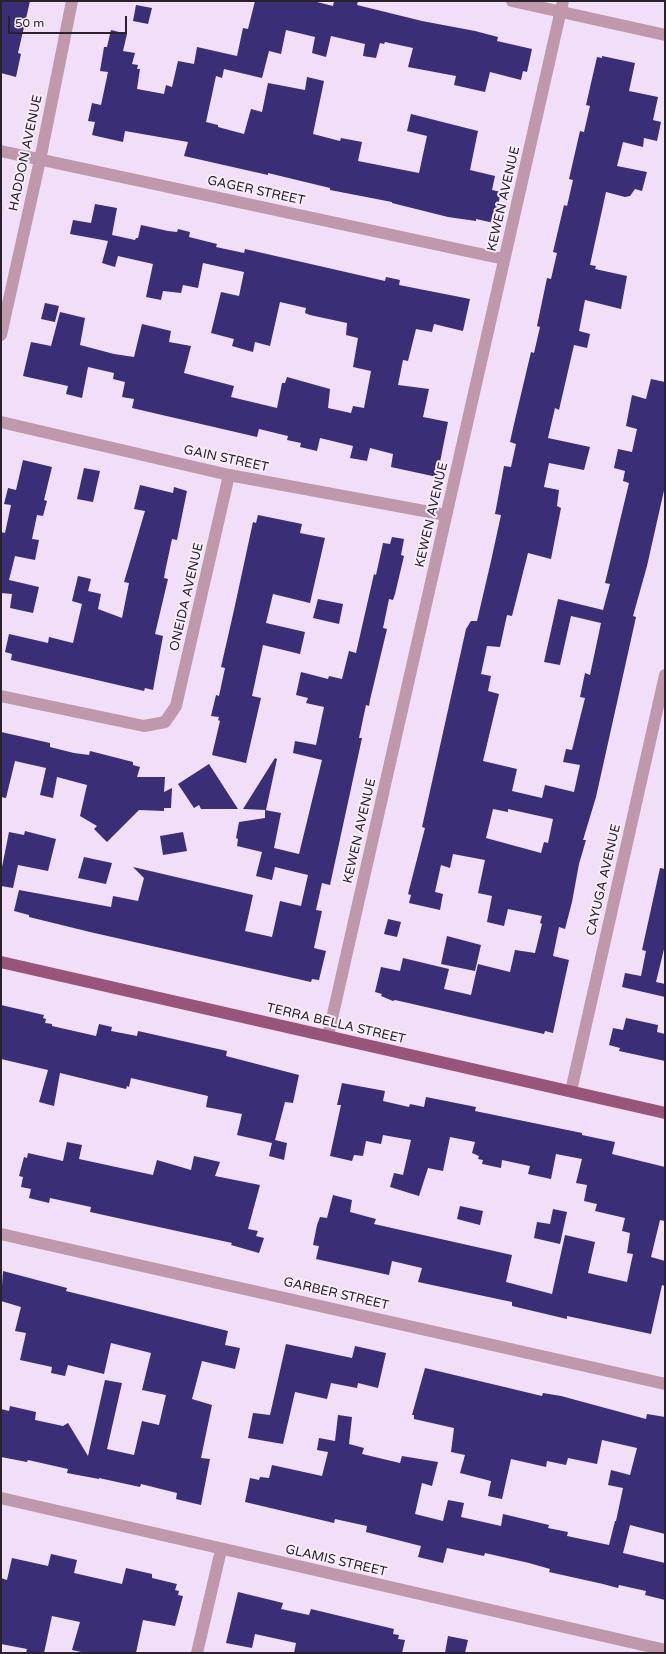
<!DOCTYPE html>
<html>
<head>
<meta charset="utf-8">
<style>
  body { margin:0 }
  #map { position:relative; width:666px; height:1654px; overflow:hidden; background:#f1def8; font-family:"Varela Round",sans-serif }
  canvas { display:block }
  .frame { position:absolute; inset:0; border:2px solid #29222c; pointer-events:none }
  .scale { position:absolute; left:8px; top:16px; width:119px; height:18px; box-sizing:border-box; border:2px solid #29222c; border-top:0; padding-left:5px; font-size:12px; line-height:14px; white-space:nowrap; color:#29222c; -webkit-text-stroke:3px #faeefe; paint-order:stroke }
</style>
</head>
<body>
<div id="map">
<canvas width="666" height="1654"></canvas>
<div class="frame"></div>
<div class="scale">50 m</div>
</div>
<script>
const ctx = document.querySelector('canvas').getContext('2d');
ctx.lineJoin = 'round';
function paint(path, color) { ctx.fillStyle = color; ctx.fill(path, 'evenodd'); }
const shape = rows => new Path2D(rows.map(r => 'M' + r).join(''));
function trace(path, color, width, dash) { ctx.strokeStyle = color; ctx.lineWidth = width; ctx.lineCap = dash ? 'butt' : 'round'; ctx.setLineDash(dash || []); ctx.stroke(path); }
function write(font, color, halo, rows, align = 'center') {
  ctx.font = font + ' "Varela Round",sans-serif'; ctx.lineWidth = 4; ctx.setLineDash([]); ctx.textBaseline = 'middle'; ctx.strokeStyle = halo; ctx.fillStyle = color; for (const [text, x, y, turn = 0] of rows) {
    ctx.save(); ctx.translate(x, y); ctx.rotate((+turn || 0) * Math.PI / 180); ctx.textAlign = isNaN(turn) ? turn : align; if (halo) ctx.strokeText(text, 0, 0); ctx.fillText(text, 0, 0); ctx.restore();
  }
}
paint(shape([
  [1,1,30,1,18,53,21,54,16,77,1,73],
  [255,1,313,1,333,6,334,1,358,1,357,5,422,21,475,31,498,37,497,41,532,49,527,72,523,71,521,80,490,72,485,92,454,85,456,76,408,67,413,48,385,42,384,44,380,43,376,58,363,56,365,44,331,36,326,57,312,53,315,37,286,30,281,54,269,51,262,78,224,69,222,78,216,76,206,122,218,125,218,127,244,134,251,109,262,112,268,83,305,90,307,77,324,81,313,134,340,141,341,138,362,142,358,161,419,173,427,136,407,131,411,114,478,131,470,170,495,176,492,190,501,192,494,223,476,219,476,221,448,217,392,203,392,202,330,190,330,188,268,173,268,175,184,156,188,142,125,131,123,142,92,135,95,122,88,121,92,103,101,105,108,72,100,71,104,47,107,47,111,30,127,34,123,51,135,53,132,64,138,65,137,69,140,69,137,89,164,94,166,85,172,87,178,61,194,64,197,47,237,56,243,28,248,29],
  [136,5,152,8,148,24,133,21],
  [602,56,635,63,629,91,658,97,653,120,661,122,657,141,644,138,643,147,623,142,617,166,647,172,642,191,635,189,630,196,625,197,606,192,590,265,596,266,595,269,627,276,621,309,585,300,579,331,590,334,587,348,574,345,559,410,555,408,548,438,590,447,584,470,549,463,544,487,559,490,557,506,561,508,551,559,528,553,512,616,507,615,500,647,487,646,481,674,491,676,488,691,499,694,483,761,517,769,512,791,542,798,545,785,574,792,580,765,563,762,566,749,572,750,585,698,580,697,585,673,590,675,601,623,571,616,560,665,544,662,558,599,603,610,610,584,605,583,629,483,623,481,625,471,614,468,618,449,632,452,637,429,626,426,632,395,646,399,651,379,665,382,665,486,647,566,633,616,636,617,596,797,583,840,586,840,579,864,572,902,565,929,559,927,553,956,569,960,553,1033,545,1031,544,1034,395,1000,393,1001,381,996,382,994,375,992,381,967,400,971,403,958,449,969,444,989,471,995,478,964,510,972,515,950,535,953,542,924,540,923,542,916,508,909,504,926,487,922,492,896,478,893,485,860,453,854,450,868,441,865,435,892,443,894,440,910,409,903,411,895,408,894,425,828,422,827,466,629,471,621,477,621,491,561,501,515,495,514,504,466,511,467,516,444,510,442,514,424,531,352,534,353,540,327,537,326,547,278,551,279,557,253,553,252,564,205,567,206,573,180,569,179,580,131,584,132,590,106,586,105,597,57,602,58],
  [493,809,508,812,508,809,553,819,548,843,544,842,541,853,486,838],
  [95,204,117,208,112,235,135,240,136,238,138,238,141,225,168,231,177,232,178,229,190,232,189,237,217,244,216,247,244,253,245,249,385,281,386,277,400,280,399,285,470,299,463,331,434,324,432,332,416,329,408,361,403,360,398,385,429,389,423,417,448,422,437,477,391,467,393,454,370,448,367,461,350,458,353,446,320,438,317,451,300,447,301,443,287,440,288,436,259,429,257,437,132,408,134,399,122,397,125,382,113,379,114,373,88,367,82,398,66,394,68,386,23,376,31,342,51,346,60,312,85,318,80,345,114,354,134,357,142,324,171,331,169,342,191,346,184,373,234,386,231,397,277,408,282,383,285,383,287,377,330,389,328,408,351,413,353,406,364,408,371,371,353,367,358,338,346,335,347,323,310,315,305,313,306,308,280,302,270,346,255,342,253,352,232,346,234,339,211,333,221,292,239,296,244,272,203,263,198,288,183,285,181,293,163,291,161,300,146,297,153,264,118,256,115,267,102,263,108,241,70,234,73,220,91,223],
  [45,303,59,306,55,322,41,319],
  [23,460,52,467,44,500,47,501,43,516,37,515,32,539,39,540,35,560,15,556,9,580,39,587,33,613,10,608,12,594,1,593,1,532,5,533,11,505,4,504,8,488,16,490],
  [84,468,100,471,93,502,77,499],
  [140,485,173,493,174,487,187,491,177,540,172,539,165,572,164,578,168,579,155,634,163,636,153,690,145,688,144,691,11,660,12,654,5,652,9,634,48,643,49,637,73,643,82,604,72,601,78,576,91,579,88,591,101,594,98,609,122,618,129,583,124,582,145,511,134,509],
  [258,515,302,524,300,533,325,538,310,603,273,594,266,623,305,632,300,654,263,645,252,696,261,698,246,763,212,755,220,721,218,720,219,717,211,716,216,695,219,696,225,668,221,667,234,610,253,522,256,523],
  [392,537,404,539,401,555,404,556,395,594,393,600,389,599,383,628,387,629,370,700,369,706,366,705,359,738,362,738,330,885,322,883,316,910,322,911,314,948,326,951,319,980,312,979,311,982,90,932,29,917,29,915,14,911,19,890,111,907,113,896,138,901,144,878,133,867,253,895,245,931,272,937,280,901,301,906,308,875,275,867,272,880,256,876,262,852,237,846,238,839,236,838,239,822,265,818,265,810,281,813,274,848,299,854,322,760,293,753,295,741,316,745,324,707,306,703,308,698,296,695,301,672,328,679,329,676,342,679,349,651,356,653,374,574,376,575,383,543,390,544],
  [318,599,343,604,339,624,313,618],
  [1,732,50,743,50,747,74,753,89,755,90,751,133,762,133,765,140,767,137,777,165,777,164,792,172,788,171,808,164,808,164,811,139,810,107,842,94,829,97,826,80,816,87,785,57,777,53,798,40,795,46,768,15,761,6,798,1,797],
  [275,758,277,759,266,810,243,809],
  [209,764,238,809,201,809,199,805,194,808,178,784],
  [25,831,56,839,48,871,18,865,13,888,1,886,1,872,9,832,24,835],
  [183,832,187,851,163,855,160,836],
  [84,857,112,863,106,884,78,878],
  [660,868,665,869,665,945,656,982,665,984,665,997,622,987,625,973,641,976,646,951,642,950],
  [388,919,401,922,397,937,384,934],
  [447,936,481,945,475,971,441,964],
  [1,1005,44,1015,43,1018,46,1019,45,1023,52,1024,52,1026,96,1036,99,1024,112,1027,111,1031,137,1036,138,1031,227,1051,226,1056,299,1075,293,1103,285,1102,275,1140,287,1143,284,1160,269,1156,272,1143,237,1135,242,1114,206,1107,208,1096,169,1087,131,1078,129,1087,127,1086,126,1089,60,1073,54,1106,39,1102,48,1070,1,1059],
  [626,1018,658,1025,657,1032,665,1034,665,1061,619,1051,620,1048,609,1045,613,1028,623,1030],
  [342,1083,385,1091,383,1101,409,1107,410,1104,424,1107,426,1097,476,1107,475,1111,582,1133,582,1135,615,1142,612,1154,665,1167,665,1221,660,1220,651,1257,665,1261,665,1286,662,1285,651,1334,567,1316,567,1319,512,1306,512,1302,418,1282,422,1268,392,1261,389,1275,316,1259,319,1246,313,1245,317,1225,320,1217,327,1218,333,1195,352,1200,350,1212,376,1219,374,1224,512,1255,506,1282,552,1294,565,1235,595,1242,588,1273,627,1282,633,1254,627,1253,630,1233,622,1231,625,1218,595,1211,597,1204,584,1201,587,1185,576,1183,582,1159,556,1154,551,1179,528,1174,530,1166,502,1160,501,1168,482,1164,483,1160,478,1159,479,1156,472,1153,475,1142,450,1137,443,1171,428,1168,419,1196,390,1187,394,1173,403,1175,411,1140,383,1135,381,1144,366,1141,363,1156,354,1155,352,1161,330,1156,341,1105,337,1105],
  [67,1142,82,1145,79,1159,153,1175,157,1160,191,1170,194,1156,220,1162,215,1176,260,1185,248,1229,258,1231,256,1236,264,1238,259,1253,231,1245,232,1243,90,1212,91,1207,50,1198,49,1203,29,1198,31,1189,21,1187,23,1177,19,1176,24,1157,27,1158,28,1153,63,1161],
  [460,1206,483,1211,480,1225,457,1219],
  [553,1209,567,1212,560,1244,534,1238,537,1222,550,1224],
  [3,1271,67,1288,66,1291,228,1331,225,1345,240,1348,235,1369,202,1361,192,1399,212,1405,201,1458,210,1459,201,1505,176,1499,177,1493,141,1484,140,1487,99,1478,99,1479,67,1473,68,1469,28,1460,27,1462,1,1457,1,1409,9,1411,10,1406,36,1412,35,1420,63,1426,68,1423,88,1456,105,1380,122,1383,107,1449,134,1455,142,1421,159,1425,166,1395,142,1390,151,1353,111,1343,104,1374,68,1365,65,1376,51,1373,52,1367,20,1360,26,1333,15,1331,21,1307,1,1301],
  [286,1344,352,1358,355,1346,386,1353,378,1388,358,1383,357,1388,331,1383,327,1399,295,1392,283,1444,248,1438,253,1413,270,1415],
  [425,1368,542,1396,543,1393,561,1396,646,1419,647,1414,665,1417,665,1534,630,1525,623,1553,665,1563,665,1600,645,1595,646,1591,619,1585,618,1588,603,1584,549,1572,550,1569,529,1563,485,1553,484,1556,447,1548,443,1563,418,1557,421,1546,366,1532,367,1526,335,1519,334,1523,245,1502,250,1478,259,1480,260,1477,269,1478,272,1465,322,1476,328,1452,317,1450,319,1438,335,1441,338,1415,352,1417,349,1444,364,1448,362,1454,400,1463,402,1456,438,1462,432,1486,422,1483,415,1514,443,1521,448,1500,464,1503,461,1517,501,1526,503,1514,549,1525,548,1528,568,1532,567,1536,609,1545,615,1521,616,1521,623,1488,608,1485,611,1470,630,1475,637,1448,602,1440,597,1464,568,1458,566,1465,547,1461,546,1467,511,1459,502,1499,488,1496,491,1481,460,1473,465,1455,451,1452,454,1428,414,1419,414,1415,412,1415],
  [51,1554,77,1560,74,1573,122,1584,126,1568,152,1574,152,1578,177,1584,175,1590,179,1591,178,1595,183,1596,175,1626,143,1620,136,1653,86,1653,72,1650,80,1622,52,1616,44,1653,26,1653,27,1649,1,1644,1,1578,7,1580,12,1558,48,1566],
  [238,1592,283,1603,281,1609,309,1615,311,1609,394,1629,393,1634,399,1635,398,1639,405,1640,402,1653,294,1653,296,1643,255,1634,252,1648,226,1643],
  [448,1636,468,1640,465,1653,445,1653]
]), '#3a2e76');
trace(shape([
  [512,1,665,35],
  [1,151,504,259],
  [1,335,40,160,72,1],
  [1,422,229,475,446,515],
  [1,696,144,726,165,722,176,706,229,475],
  [328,1036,563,1],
  [571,1091,665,675],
  [1,1234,665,1384],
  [1,1498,665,1650],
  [197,1653,221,1550]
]), '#bf98ab', 12);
trace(shape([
  [1,962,665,1113]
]), '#995579', 12);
write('13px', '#29222c', '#faeefe', [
  ["HADDON AVENUE",26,153,-78],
  ["GAGER STREET",256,191,12],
  ["KEWEN AVENUE",504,199,-77],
  ["GAIN STREET",226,459,12],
  ["KEWEN AVENUE",432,515,-77],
  ["ONEIDA AVENUE",187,597,-77],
  ["KEWEN AVENUE",360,831,-77],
  ["CAYUGA AVENUE",604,880,-77],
  ["TERRA BELLA STREET",336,1024,13],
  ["GARBER STREET",336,1294,13],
  ["GLAMIS STREET",336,1561,13]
]);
</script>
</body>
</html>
